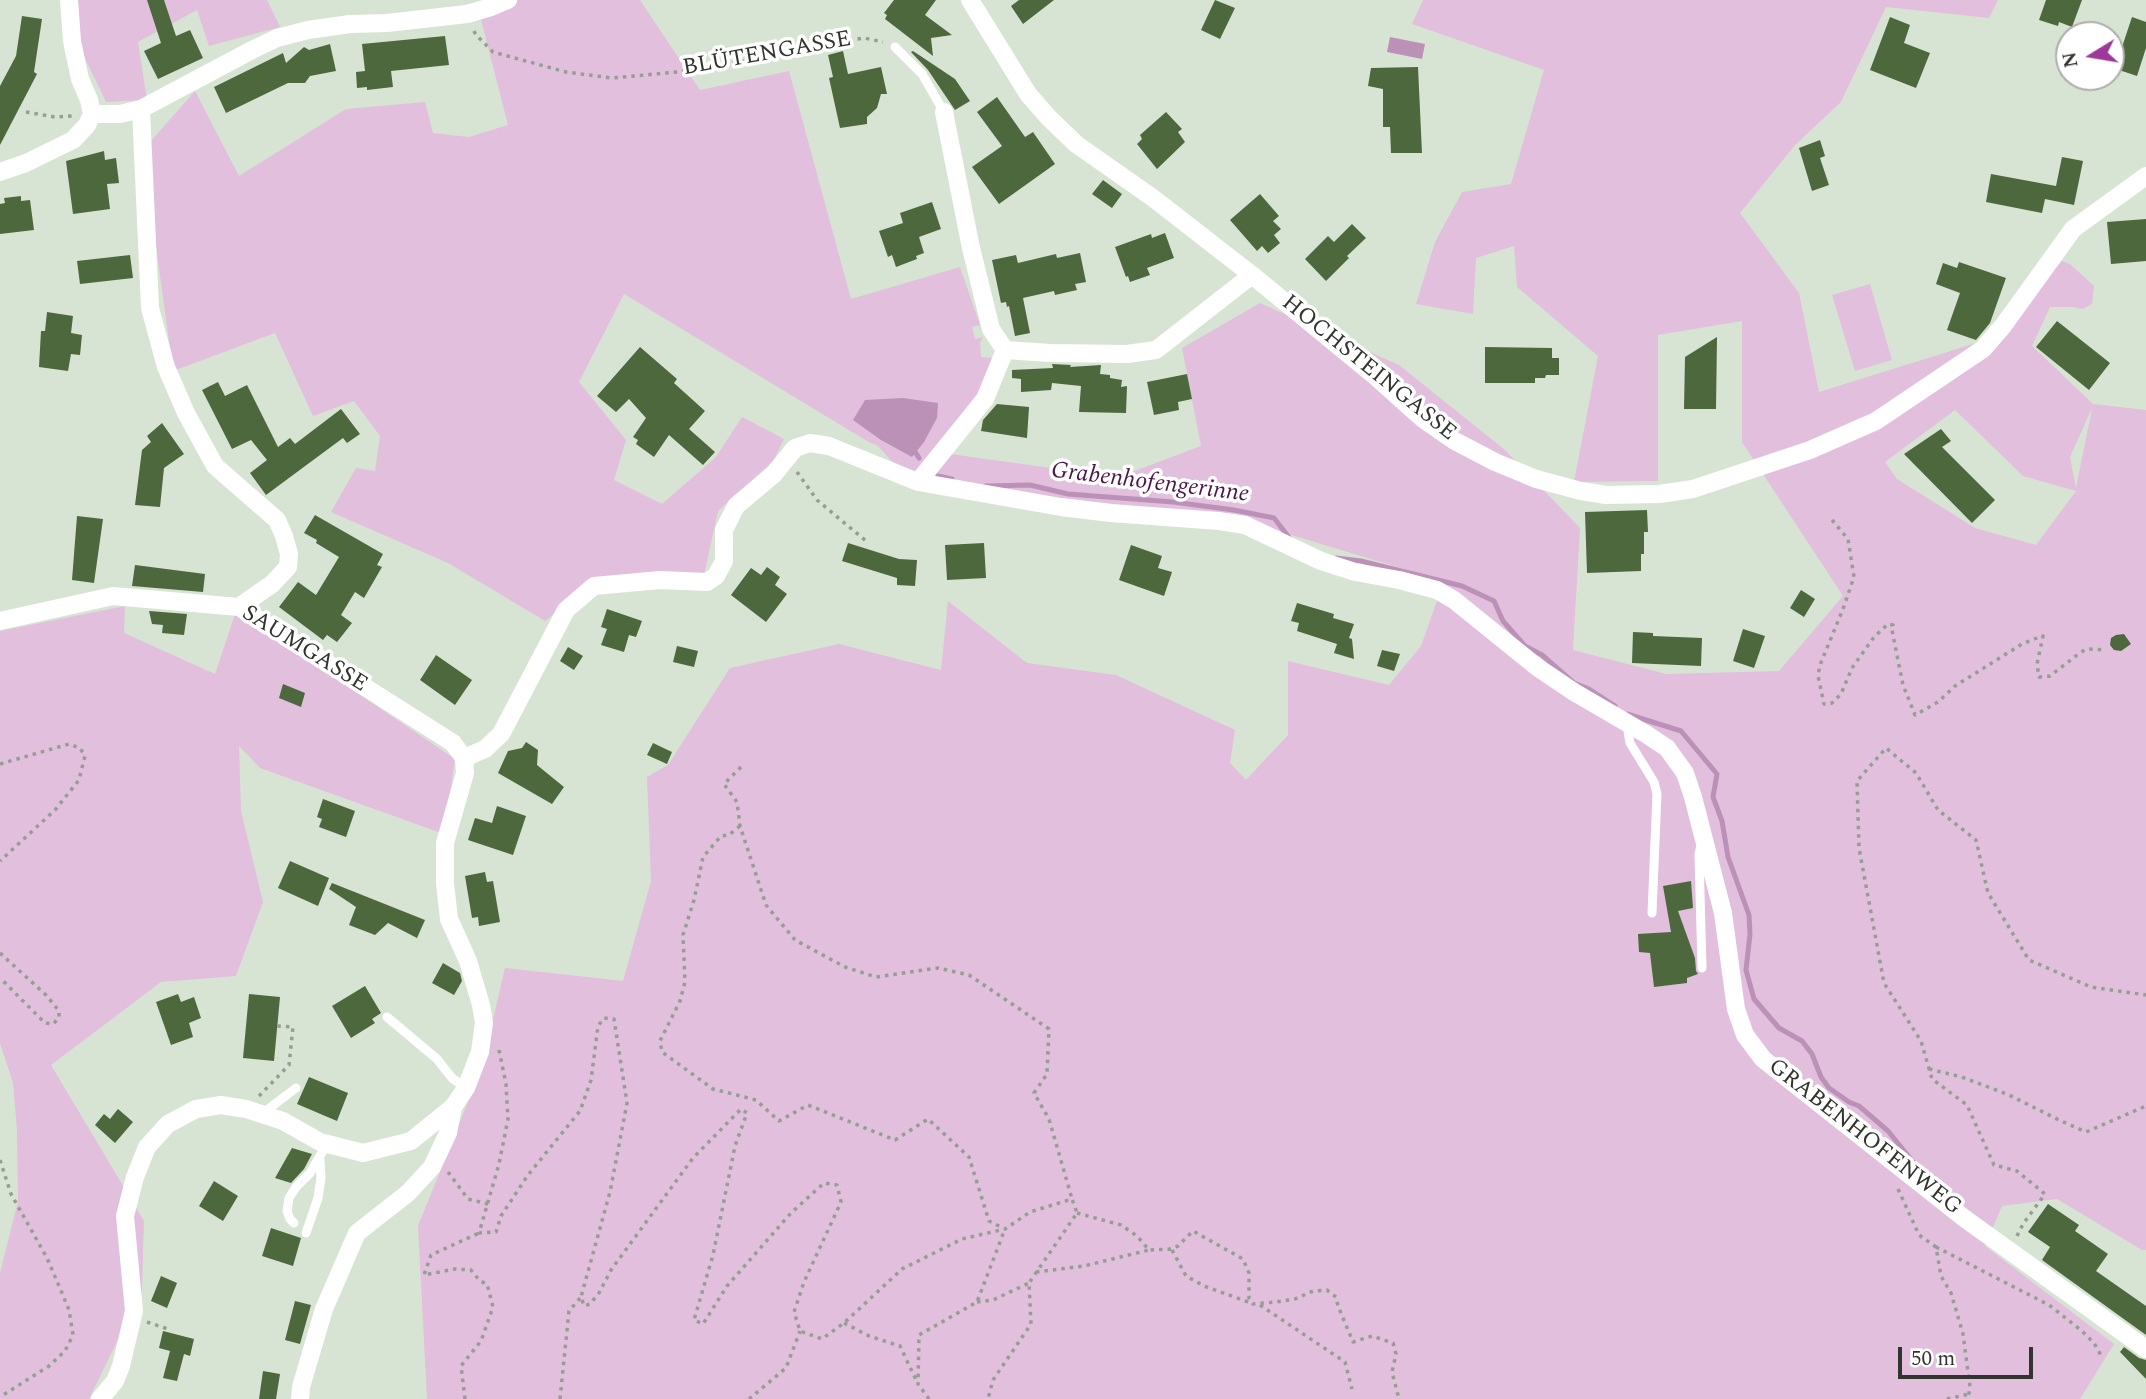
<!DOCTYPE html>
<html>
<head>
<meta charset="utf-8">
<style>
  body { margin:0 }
  #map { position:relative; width:2146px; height:1399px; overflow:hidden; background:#d8e4d3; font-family:Spectral,serif }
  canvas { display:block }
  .north { position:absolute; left:2055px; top:21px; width:70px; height:70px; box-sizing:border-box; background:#fff; border:2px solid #adaeab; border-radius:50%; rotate:259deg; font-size:19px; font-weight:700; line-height:28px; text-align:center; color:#31352e }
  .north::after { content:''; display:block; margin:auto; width:24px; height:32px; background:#9f389b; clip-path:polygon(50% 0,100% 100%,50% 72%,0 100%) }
  .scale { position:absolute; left:1898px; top:1347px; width:135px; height:32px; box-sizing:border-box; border:4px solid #31352e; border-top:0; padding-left:9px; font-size:21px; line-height:24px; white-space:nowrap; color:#31352e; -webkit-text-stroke:5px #fff; paint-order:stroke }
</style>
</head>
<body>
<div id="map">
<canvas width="2146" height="1399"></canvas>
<div class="north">N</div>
<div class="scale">50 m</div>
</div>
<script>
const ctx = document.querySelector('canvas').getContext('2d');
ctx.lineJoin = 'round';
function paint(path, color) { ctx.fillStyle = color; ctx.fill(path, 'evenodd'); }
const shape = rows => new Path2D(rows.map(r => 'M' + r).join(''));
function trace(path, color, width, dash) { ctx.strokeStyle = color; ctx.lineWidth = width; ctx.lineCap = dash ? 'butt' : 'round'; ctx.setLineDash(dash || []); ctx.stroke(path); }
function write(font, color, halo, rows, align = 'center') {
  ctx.font = font + ' Spectral,serif'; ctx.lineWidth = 7; ctx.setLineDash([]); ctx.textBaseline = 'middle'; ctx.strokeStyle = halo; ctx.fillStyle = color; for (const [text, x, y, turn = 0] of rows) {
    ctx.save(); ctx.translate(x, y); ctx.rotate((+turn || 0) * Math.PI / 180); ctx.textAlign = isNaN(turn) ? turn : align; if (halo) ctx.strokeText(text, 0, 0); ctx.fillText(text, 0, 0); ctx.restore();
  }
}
paint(shape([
  [78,0,267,0,280,27,209,46,197,10,138,42,147,100,106,102,81,50],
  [483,0,640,0,700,90,789,71,851,299,960,267,980,325,972,327,975,339,983,337,980,343,981,357,992,358,986,382,956,423,950,454,1044,467,1124,475,1201,446,1182,348,1260,303,1399,365,1505,450,1580,528,1573,650,1666,674,1779,671,1843,596,1742,442,1742,321,1658,335,1658,481,1574,482,1598,356,1517,287,1514,246,1476,258,1473,314,1416,304,1435,242,1462,192,1511,184,1544,70,1412,24,1423,0,1998,0,1989,18,1886,7,1841,102,1795,145,1740,213,1799,293,1819,392,1973,344,1993,348,2038,287,2062,261,2070,264,2094,286,2092,304,2083,309,2073,307,2050,307,2032,346,2093,404,2146,410,2146,1250,2142,1250,2057,1199,2002,1206,1985,1246,2114,1344,2080,1399,427,1399,418,1226,482,1067,505,968,623,981,651,881,647,777,668,765,730,668,839,644,941,670,948,601,1027,663,1116,675,1235,730,1230,763,1246,780,1288,735,1288,661,1389,685,1421,646,1444,581,1235,518,918,482,896,466,878,446,867,441,624,294,579,382,626,440,614,480,662,504,716,457,742,417,784,439,773,461,718,511,704,575,597,579,545,621,448,563,331,512,356,468,375,471,380,436,354,401,313,416,275,333,173,371,143,150,195,91,239,176,346,109,425,102,433,133,469,137,508,125,477,4],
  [2092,408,2092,409,2076,488,2070,457],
  [1955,410,2023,476,2076,491,2036,545,1975,528,1897,479,1885,462],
  [1870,284,1892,360,1855,371,1832,295],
  [125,606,124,633,215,674,236,611,455,759,444,834,260,768,239,746,241,811,263,902,236,976,161,982,51,1065,144,1221,142,1290,89,1399,0,1399,0,1273,18,1201,17,1130,13,1083,0,1043,0,631]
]), '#e1bfdd');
paint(shape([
  [1390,37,1425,44,1422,59,1387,52],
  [903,398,938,403,937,418,924,442,912,457,881,440,853,420,865,400]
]), '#bc91b8');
trace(shape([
  [912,447,919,458],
  [938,476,952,479],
  [985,486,1030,485,1068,494,1173,502,1234,510,1274,518,1291,540],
  [1336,558,1361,561,1462,586,1494,601,1503,621,1525,646,1542,655,1574,683,1589,689,1615,706],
  [1627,714,1681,731,1717,774,1713,797,1722,821,1728,857,1749,915,1750,934,1746,970,1754,999,1779,1028,1802,1041,1812,1054,1821,1077,1829,1088,1849,1102,1859,1106,1888,1131,1922,1173]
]), '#bc91b8', 5);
paint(shape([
  [147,0,164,0,176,36,190,30,203,58,158,79,144,51,161,43],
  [894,0,936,0,925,15,952,35,931,38,933,56,885,19,887,15,884,13],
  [1019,0,1054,0,1023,24,1011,6],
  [1215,0,1235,8,1220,39,1201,30],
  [2046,0,2082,0,2072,27,2059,22,2058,26,2039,20],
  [22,16,42,19,34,72,37,74,0,145,0,86,16,56],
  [1890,17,1910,25,1904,43,1930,53,1916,88,1870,70],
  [2132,17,2146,22,2146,48,2137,76,2119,70,2122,60,2118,59],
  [445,36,449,65,391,71,393,87,367,90,367,87,357,88,356,72,365,71,362,44],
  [330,44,336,71,310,76,305,83,288,83,226,113,214,87,283,53,286,63,304,47,309,50],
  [843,51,848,74,881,67,887,94,881,94,877,108,867,117,867,124,840,128,829,78,833,77,828,55],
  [913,51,955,79,970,101,955,110,928,70,911,52],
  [1418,67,1422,153,1391,153,1390,127,1383,127,1383,89,1368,86,1371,68],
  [997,97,1025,137,1033,132,1055,164,999,204,972,167,1002,146,977,112],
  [1166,112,1182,129,1178,132,1185,142,1157,169,1137,144,1142,139,1140,135],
  [1820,140,1825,156,1820,158,1829,185,1812,191,1799,148],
  [104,151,105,160,116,158,119,183,107,184,110,209,73,214,66,161],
  [2062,157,2083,161,2074,205,2045,199,2042,213,1986,202,1991,174,2056,186],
  [1103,180,1122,194,1112,208,1092,194],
  [1260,194,1279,216,1273,221,1281,229,1274,235,1280,243,1268,253,1262,246,1257,251,1230,220],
  [21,196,21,201,30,200,34,230,0,234,0,204,5,203,4,198],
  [932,202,941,229,919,237,924,253,916,256,917,259,896,267,892,255,888,257,879,231,903,223,900,213],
  [2146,219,2146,261,2111,264,2107,222],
  [1352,224,1366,238,1347,256,1349,258,1326,281,1305,259,1328,236,1334,242],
  [1165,233,1174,258,1147,268,1150,275,1130,282,1128,276,1126,277,1115,247,1151,234,1152,238],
  [1080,253,1086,282,1075,284,1077,290,1055,295,1054,291,1023,298,1030,333,1015,336,1009,306,1007,307,1006,302,1001,303,992,260,1016,255,1018,263,1056,254,1057,258],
  [130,255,133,278,80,284,77,261],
  [1959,262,2006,278,1990,323,1976,340,1947,330,1960,293,1936,284,1943,263,1957,268],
  [47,312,73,316,71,333,82,335,80,355,71,354,68,371,39,367,41,331,45,331],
  [2057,321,2110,363,2089,390,2036,347],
  [1717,337,1716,409,1684,409,1685,357],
  [640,347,677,379,674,383,705,411,689,429,715,452,703,465,669,435,654,457,636,444,638,440,633,437,646,418,629,399,616,412,597,396],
  [1485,347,1552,348,1552,358,1559,358,1559,375,1546,375,1545,378,1535,378,1535,383,1485,383],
  [1052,364,1071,365,1070,367,1101,365,1100,374,1110,375,1110,378,1122,380,1121,387,1127,386,1126,413,1079,412,1081,386,1052,383,1051,390,1021,392,1021,379,1012,378,1012,370,1053,368],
  [1187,374,1192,399,1178,402,1179,410,1154,415,1147,382],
  [218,382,225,396,247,385,278,447,290,438,295,444,341,409,360,434,347,443,343,438,266,495,250,473,267,460,251,440,232,449,202,390],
  [997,404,1029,407,1027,438,981,431,983,420],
  [162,423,184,454,164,468,160,507,135,505,142,450,151,442,147,436],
  [1941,429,1951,441,1942,447,1995,500,1972,523,1904,454],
  [1647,510,1648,532,1644,532,1644,554,1641,554,1641,571,1587,573,1585,512],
  [315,515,383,554,377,565,382,567,364,598,355,592,341,615,352,623,337,642,327,635,323,640,279,607,298,582,316,595,339,557,316,543,317,540,304,533],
  [77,516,103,519,94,583,72,580],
  [848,543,899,559,917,560,915,586,897,585,897,578,842,561],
  [984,543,986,578,947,580,945,545],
  [1131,545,1162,556,1158,568,1172,572,1164,596,1119,580],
  [135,565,205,574,203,592,132,586],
  [767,567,780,577,775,585,787,594,766,622,731,595,751,568,761,575],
  [1801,590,1815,599,1804,617,1790,608],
  [1297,603,1334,614,1333,618,1354,624,1349,638,1352,639,1354,659,1334,653,1337,644,1297,631,1299,623,1291,621],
  [607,609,642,621,636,637,629,635,624,652,601,645,607,629,601,627],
  [149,611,187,614,184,635,162,633,163,625,152,624],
  [1743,629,1765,636,1754,668,1733,661],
  [1633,632,1653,633,1653,636,1702,638,1701,666,1632,663],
  [2124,634,2131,644,2121,651,2114,650,2110,645,2111,638,2116,635],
  [677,646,698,651,694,667,673,662],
  [568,647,583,656,574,670,560,661],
  [1382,650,1400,654,1394,671,1377,666],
  [436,655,472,680,455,705,420,680],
  [283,684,305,693,301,707,279,698],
  [526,742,538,750,537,765,564,787,552,804,498,773,508,751,522,748],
  [653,743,672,752,667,764,647,755],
  [323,799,355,811,346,837,319,827,322,819,317,817],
  [497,806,526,816,513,855,468,840,475,818,492,823],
  [290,861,329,878,318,906,278,888],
  [485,872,487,882,493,881,500,922,479,926,478,917,472,918,465,876],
  [1691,881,1693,908,1678,911,1695,958,1696,971,1698,974,1687,978,1687,983,1654,987,1650,953,1639,952,1638,934,1671,932,1663,886],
  [332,883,425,920,417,938,388,923,375,935,349,925,356,907,329,889],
  [443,963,460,973,462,981,454,995,432,983],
  [365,986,381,1013,372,1019,375,1023,351,1038,332,1006],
  [178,994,181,1002,194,997,201,1018,189,1023,193,1037,171,1045,156,1002],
  [249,994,280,997,274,1061,243,1058],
  [309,1077,348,1093,337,1121,297,1104],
  [118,1109,133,1122,115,1143,95,1125,104,1114,110,1119],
  [292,1148,312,1154,304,1169,291,1183,275,1178],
  [214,1181,238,1196,223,1221,199,1206],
  [2048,1204,2079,1225,2075,1231,2108,1254,2096,1271,2146,1306,2146,1335,2042,1260,2050,1247,2028,1232],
  [271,1228,301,1238,293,1266,262,1256],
  [161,1276,177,1283,167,1308,151,1301],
  [295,1301,311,1305,300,1344,285,1340],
  [163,1331,194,1339,190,1356,184,1354,177,1381,163,1378,170,1351,159,1348],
  [2124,1347,2139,1358,2146,1360,2146,1379,2120,1352],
  [263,1371,280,1374,276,1399,259,1399]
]), '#4c683c');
trace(shape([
  [474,31,476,35,493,52,566,72,612,78,688,71,763,58,831,43,864,38,883,42],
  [26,112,55,117,73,116],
  [797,472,817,500,866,541],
  [1832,520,1848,539,1854,577,1843,609,1820,665,1818,676,1824,704,1832,703,1841,694,1852,668,1874,637,1888,624,1893,625,1892,630,1903,685,1915,715,1938,702,1955,686,2022,644,2037,638,2043,636,2037,664,2039,677,2050,676,2081,652,2087,649,2105,650],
  [0,764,69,744,80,748,85,756,79,780,55,810,0,861],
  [741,767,724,784,737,802,740,826,766,905,795,940,845,967,876,977,938,968,969,975,1049,1029,1047,1074,1034,1093,1049,1119,1072,1199],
  [740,826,729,835,721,836,703,857,694,900,683,935,685,982,680,1001,660,1041,662,1052,713,1089,756,1100,779,1121,808,1105,895,1140,928,1119,969,1157,989,1221,1003,1228],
  [0,953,46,995,59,1011,59,1018,53,1024,45,1023,0,978],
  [499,1050,506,1084,508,1119,499,1164,479,1233,496,1232,501,1216,528,1175,580,1111,591,1080,598,1026,604,1018,614,1019,627,1103,610,1192,581,1297,584,1306,590,1304,599,1293,611,1270,693,1158,741,1109,747,1113,735,1146,713,1255,694,1320,703,1324,727,1286,791,1213,824,1183,837,1185,841,1202,804,1282,794,1312,800,1331,822,1339,844,1323,902,1269,962,1239,1005,1229,1030,1212,1072,1199,1077,1213,1029,1283,1031,1324,993,1380,988,1399],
  [1929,1069,1962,1077,2009,1095,2059,1120,2086,1132,2146,1106],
  [259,1096,289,1065,293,1027,277,1026],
  [0,1160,11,1194,47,1258,62,1293,69,1310,73,1335,65,1351,49,1366,0,1397],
  [448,1172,468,1199,488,1204],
  [1898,1189,1919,1235,1936,1247,1941,1276,1951,1293,1963,1334,1970,1387,1968,1399],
  [1077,1213,1121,1225,1137,1236,1149,1250,1171,1249,1178,1246,1193,1231,1243,1259,1249,1273,1249,1298,1253,1304,1276,1302,1295,1299,1313,1291,1327,1290,1336,1297,1338,1306,1353,1342,1372,1336,1393,1343,1396,1354,1392,1372,1399,1399],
  [2017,1236,2023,1224,2045,1194,2017,1171,1994,1165,1967,1105,1932,1079,1921,1041,1884,983,1859,848,1857,781,1886,748,1916,773,1938,810,1976,840,1988,893,2029,960,2091,987,2146,995],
  [1936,1247,2049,1305,2082,1331,2094,1343,2102,1357],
  [1172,1250,1186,1276,1204,1286,1251,1303],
  [1036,1272,1084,1266,1149,1250],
  [977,1302,993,1300,1029,1283],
  [1260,1305,1345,1362,1352,1389],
  [147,1322,168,1329],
  [844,1323,869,1336,900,1346,917,1382],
  [465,1399,461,1366,481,1341,493,1307,487,1284,480,1281,471,1270,455,1269,424,1275,431,1255,479,1233],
  [560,1399,569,1311,581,1297],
  [749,1399,786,1368,800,1331],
  [929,1399,918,1384,919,1335,977,1302,1005,1229],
  [1947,1399,1969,1394]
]), '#959e91', 3.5, [3.5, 5]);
trace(shape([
  [895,47,922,74,944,112],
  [1627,725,1630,743,1654,782,1657,794,1652,913],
  [1701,844,1699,855,1702,968],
  [387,1017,437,1059,452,1078,466,1088],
  [263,1113,296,1088],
  [294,1223,290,1219,287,1211,289,1198,296,1187,310,1173,327,1144],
  [306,1233,318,1198,321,1178,320,1160]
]), '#fff', 9);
trace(shape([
  [970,0,1028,94,1049,118,1076,144,1153,198,1252,275,1375,376,1423,419,1453,440,1495,462,1536,479,1581,491,1606,495,1659,494,1693,489,1810,450,1876,421,1983,349,2003,326,2073,229,2146,176],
  [141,109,150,308,166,367,186,413,215,466,277,520,284,536,289,554,288,567,272,584,239,607],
  [944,112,971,248,991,329,1005,350],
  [92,114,120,114,141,109,252,50,277,38,308,30,350,24,387,23,467,14,491,7,508,0],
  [0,172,26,163,73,140,87,125,92,114,89,100,80,79,72,41,69,0],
  [1005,350,1050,353,1127,354,1156,350,1252,275],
  [918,482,985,399,1005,350],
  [0,621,113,596,239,607,453,743,464,758],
  [464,758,485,749,501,734,566,610,594,586,660,580,707,582,716,576,724,561,724,530,736,506,774,474,795,448,810,443,829,446,918,482,1061,507,1111,513,1219,521,1245,525,1321,561,1355,572,1399,580,1437,590,1454,600,1537,667,1574,692,1646,734,1667,748,1685,773,1693,797,1723,913,1736,1009,1745,1035,1763,1059,1964,1218,2146,1349],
  [100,1399,115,1381,121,1366,134,1311,125,1216,135,1177,147,1147,168,1124,196,1109,221,1105,246,1109,283,1121,320,1142,363,1153,411,1141,453,1107,466,1088,480,1052,484,1023,481,1005,468,961,449,919,445,883,445,843,465,773,464,758],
  [300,1399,301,1387,324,1309,357,1233,408,1193,432,1167,448,1133,453,1107]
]), '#fff', 18);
write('23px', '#31352e', '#fff', [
  ["BLÜTENGASSE",767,55,-10],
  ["HOCHSTEINGASSE",1368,369,39],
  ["SAUMGASSE",304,650,32],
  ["GRABENHOFENWEG",1864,1138,38]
]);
write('italic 24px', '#4b1749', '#fff', [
  ["Grabenhofengerinne",1150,484,7]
]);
</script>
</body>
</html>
